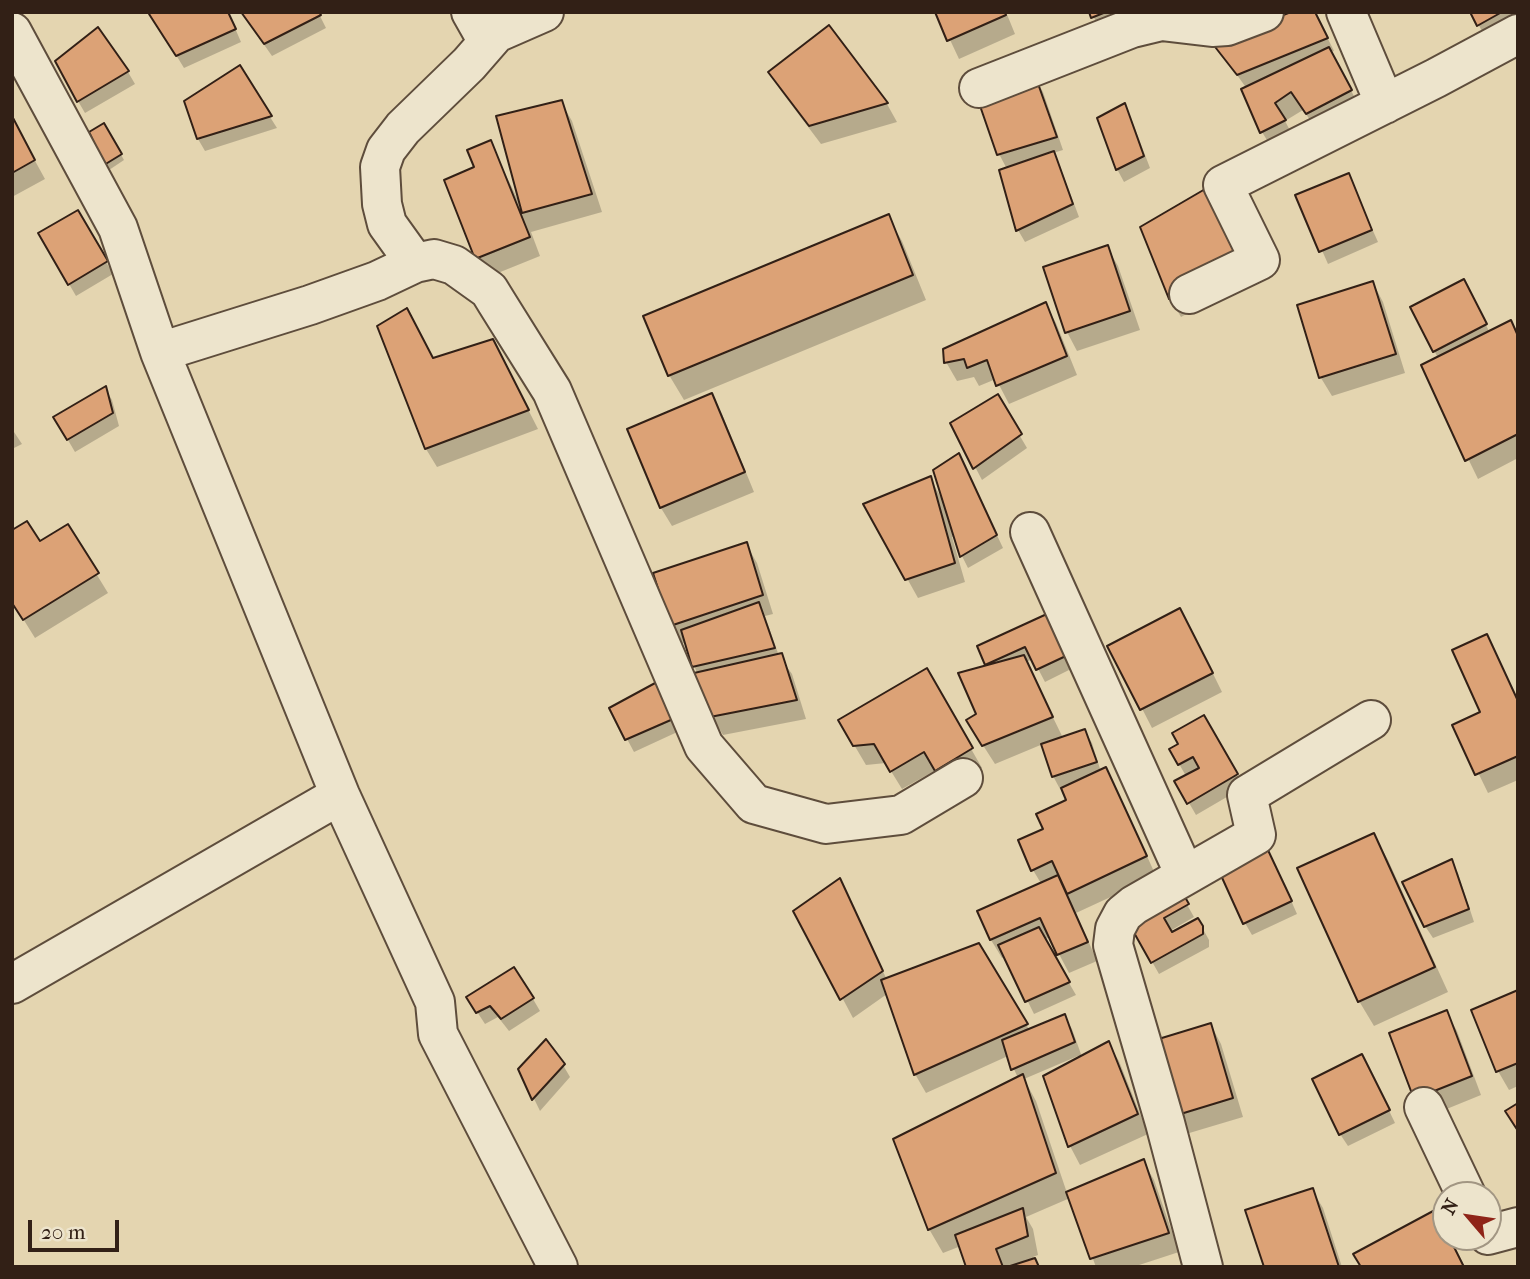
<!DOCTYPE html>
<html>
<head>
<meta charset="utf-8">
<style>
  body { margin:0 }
  #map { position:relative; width:1530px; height:1279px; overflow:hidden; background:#e4d5b0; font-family:"IM FELL French Canon",serif }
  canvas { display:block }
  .frame { position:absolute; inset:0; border:14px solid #322016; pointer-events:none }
  .north { position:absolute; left:1432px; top:1181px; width:70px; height:70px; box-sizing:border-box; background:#ede4cc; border:2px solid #a29683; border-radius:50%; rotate:299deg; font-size:19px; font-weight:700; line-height:28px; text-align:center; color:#322016 }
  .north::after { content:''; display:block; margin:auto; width:24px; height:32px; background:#8f2418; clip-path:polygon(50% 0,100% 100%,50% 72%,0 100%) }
  .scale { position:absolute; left:28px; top:1220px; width:91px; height:32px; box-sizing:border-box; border:4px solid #322016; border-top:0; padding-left:9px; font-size:21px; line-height:24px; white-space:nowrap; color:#322016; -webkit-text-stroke:5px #ede4cc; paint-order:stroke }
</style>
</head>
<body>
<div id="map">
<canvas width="1530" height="1279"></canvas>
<div class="frame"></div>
<div class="north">N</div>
<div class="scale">20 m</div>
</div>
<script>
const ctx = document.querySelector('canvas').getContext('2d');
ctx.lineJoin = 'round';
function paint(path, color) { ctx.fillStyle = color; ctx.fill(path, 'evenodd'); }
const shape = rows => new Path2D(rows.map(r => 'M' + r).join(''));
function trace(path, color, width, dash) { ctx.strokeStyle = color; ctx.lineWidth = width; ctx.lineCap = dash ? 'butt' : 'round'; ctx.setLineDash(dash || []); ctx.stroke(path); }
paint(shape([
  [155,12,228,12,241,42,184,68,159,27],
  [318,12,326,28,272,56,246,19],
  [937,12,1006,12,1015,34,959,59],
  [1091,12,1146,12,1100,29],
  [1472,12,1518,12,1518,19,1485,37],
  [1318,19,1334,51,1330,52,1361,109,1318,131,1303,110,1285,121,1295,140,1273,150,1262,132,1247,89,1215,44],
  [829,27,887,104,897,122,821,144,781,91,770,72],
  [239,68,277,128,205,151,198,139,187,102],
  [128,72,135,84,85,113,78,101],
  [1036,80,1043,92,1063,150,1053,153,1060,166,1079,217,1025,242,1018,230,1007,169,999,154],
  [561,102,572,121,602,212,531,232,540,256,488,277,477,258,477,168,490,142,517,198,520,197],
  [1124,106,1131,118,1150,168,1124,182,1117,169,1100,119],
  [12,119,45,179,12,197],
  [104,125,124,160,109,170,91,133],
  [1348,175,1378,242,1328,264,1298,196],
  [77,212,113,274,76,296,40,234],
  [888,217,902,241,926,300,684,400,669,375,646,317],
  [1107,247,1118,266,1140,330,1077,351,1067,332],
  [1259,274,1181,317,1170,298],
  [1373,283,1383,302,1405,373,1332,396,1321,378,1299,306],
  [1470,294,1490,333,1510,322,1518,335,1518,458,1478,479,1423,366,1438,358,1412,308],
  [1046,305,1056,323,1077,375,1009,404,996,379,979,386,974,377,957,381,946,362],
  [433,359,503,360,538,429,437,467,426,449],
  [105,388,112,400,119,426,75,452,55,418],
  [711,395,722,414,754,492,672,526,661,508,629,430],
  [997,397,1027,448,982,480,952,423],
  [12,429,22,444,12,449],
  [965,467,1003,548,968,568,962,556,955,536,952,537,965,582,918,598,866,505,930,478,942,499],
  [67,526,108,593,35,638,12,601,39,544],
  [746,544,757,563,773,614,765,616,779,656,792,674,806,719,723,735,712,716,686,642,682,644,672,625],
  [1048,615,1073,668,1045,682,1033,659,1026,662,1063,738,1085,731,1092,743,1101,772,1105,770,1116,788,1156,876,1076,913,1097,961,1069,973,1050,937,1044,940,1076,995,1034,1014,1006,957,1002,958,991,940,980,912,1042,885,1033,870,1045,829,1069,801,1063,788,1060,789,1053,776,1043,744,995,764,979,739,978,714,988,666,979,647],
  [1191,629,1222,692,1152,728,1110,646],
  [1487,636,1518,700,1518,780,1488,793,1455,725,1482,713],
  [926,670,982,768,947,789,936,770,902,789,886,763,866,765,840,721],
  [657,685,686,728,634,752,611,709],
  [1203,717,1244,787,1196,815,1177,782,1186,776,1171,750,1180,744],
  [1374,835,1388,860,1448,992,1374,1026,1359,1001,1300,869],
  [1451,861,1458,873,1474,922,1433,938,1425,926],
  [1274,862,1297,914,1252,935,1245,923],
  [840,880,887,980,978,945,1030,1031,1065,1017,1072,1029,1082,1057,1108,1043,1119,1061,1148,1134,1080,1165,1070,1146,1078,1056,1024,1079,1036,1101,1067,1193,1143,1161,1154,1180,1179,1252,1133,1267,1096,1267,1070,1198,1026,1217,1033,1229,1038,1255,1033,1257,1039,1267,968,1267,961,1246,943,1253,929,1229,1018,1078,1008,1056,926,1093,915,1074,887,994,853,1018,796,911],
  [1181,894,1194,917,1170,931,1172,934,1198,920,1209,940,1209,947,1159,974,1130,923],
  [1518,992,1518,1086,1509,1090,1498,1071,1473,1011],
  [468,998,533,999,540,1011,509,1031,498,1017,485,1024],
  [1446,1012,1457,1031,1481,1095,1427,1117],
  [1211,1025,1221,1044,1243,1117,1186,1134,1176,1115],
  [563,1065,570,1077,540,1111,520,1070],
  [1369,1069,1395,1123,1348,1146,1340,1134],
  [1312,1190,1323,1208,1342,1267,1266,1267]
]), '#0003');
const building = shape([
  [152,12,228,12,236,29,176,56,149,14,152,12],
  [241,12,319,12,321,15,264,44,241,12],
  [935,12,1005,12,1006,15,947,41,935,12],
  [1089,12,1106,12,1091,18,1089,12],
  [1291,12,1315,12,1328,38,1237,75,1212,43,1291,12],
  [1470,12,1502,12,1477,26,1470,12],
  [829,25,888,103,809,126,768,72,829,25],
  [98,27,129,71,77,102,55,61,98,27],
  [1329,47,1352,90,1306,114,1291,92,1275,103,1286,120,1260,133,1241,89,1329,47],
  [240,65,272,116,197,139,184,101,240,65],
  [1036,78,1057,137,997,155,978,100,1036,78],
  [562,100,592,194,522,213,496,116,562,100],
  [1125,103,1144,156,1116,170,1097,118,1125,103],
  [12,116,35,160,12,173,12,116],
  [104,123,122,154,104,165,89,132,104,123],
  [491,140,530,237,475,259,444,180,474,167,467,150,491,140],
  [1054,151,1073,204,1016,231,999,170,1054,151],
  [1349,173,1372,230,1319,252,1295,195,1349,173],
  [1212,185,1250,255,1169,299,1140,227,1212,185],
  [78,210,108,261,68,285,38,233,78,210],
  [889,214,913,275,668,376,643,316,889,214],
  [1108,245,1130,311,1065,333,1043,267,1108,245],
  [1464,279,1487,324,1433,352,1410,307,1464,279],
  [1373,281,1396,354,1319,378,1297,305,1373,281],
  [1046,302,1067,356,996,386,987,360,967,368,964,359,944,363,943,349,1046,302],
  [407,308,433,358,493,339,529,410,425,449,377,326,407,308],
  [1511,320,1518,336,1518,434,1465,461,1421,365,1511,320],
  [106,386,113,413,67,440,53,417,106,386],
  [712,393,745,472,660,508,627,429,712,393],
  [998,394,1022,434,973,469,950,423,998,394],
  [959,453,997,535,960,557,933,470,959,453],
  [931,476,955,563,905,580,863,504,931,476],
  [27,521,40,541,68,524,99,573,23,620,12,603,12,530,27,521],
  [747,542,763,595,670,626,653,573,747,542],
  [759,602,775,648,692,667,681,630,759,602],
  [1180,608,1213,673,1140,710,1107,646,1180,608],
  [1049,613,1068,655,1036,670,1025,647,985,665,977,646,1049,613],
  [1487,634,1518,701,1518,756,1475,775,1452,725,1480,712,1452,650,1487,634],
  [782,653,797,700,710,717,694,673,782,653],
  [1024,655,1053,717,982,746,966,720,976,714,958,673,1024,655],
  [927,668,973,748,935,771,924,752,890,772,874,744,853,746,838,720,927,668],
  [657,682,680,716,625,740,609,708,657,682],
  [1204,715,1238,774,1187,804,1174,781,1199,768,1193,757,1178,765,1169,749,1178,744,1172,733,1204,715],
  [1085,729,1097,762,1052,777,1041,744,1085,729],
  [1106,767,1147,856,1067,894,1052,861,1031,871,1018,840,1043,829,1036,814,1066,800,1061,788,1106,767],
  [1374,833,1435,967,1358,1002,1297,868,1374,833],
  [1267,848,1292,901,1243,924,1219,871,1267,848],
  [1452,859,1469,909,1424,927,1402,882,1452,859],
  [1058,875,1088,942,1057,955,1040,918,990,940,977,911,1058,875],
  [840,878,883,971,840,1000,793,911,840,878],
  [1182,892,1189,904,1164,918,1172,932,1198,918,1203,926,1203,934,1151,963,1128,922,1182,892],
  [1039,927,1070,982,1025,1002,998,945,1039,927],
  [979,943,1028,1024,914,1075,881,980,979,943],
  [514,967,534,998,501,1019,490,1006,476,1013,466,997,514,967],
  [1518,990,1518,1063,1496,1072,1471,1010,1518,990],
  [1447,1010,1472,1076,1414,1099,1389,1033,1447,1010],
  [1065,1014,1075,1042,1011,1070,1002,1040,1065,1014],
  [1211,1023,1233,1098,1174,1116,1152,1041,1211,1023],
  [546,1039,565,1064,532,1100,518,1069,546,1039],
  [1109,1041,1138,1114,1068,1147,1043,1076,1109,1041],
  [1362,1054,1390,1110,1339,1135,1312,1079,1362,1054],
  [1023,1074,1056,1173,928,1230,893,1139,1023,1074],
  [1518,1103,1518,1131,1505,1111,1518,1103],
  [1144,1159,1169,1233,1090,1259,1066,1192,1144,1159],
  [1313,1188,1339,1267,1264,1267,1245,1210,1313,1188],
  [1023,1208,1028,1236,996,1249,1003,1267,966,1267,955,1235,1023,1208],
  [1435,1210,1446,1232,1446,1237,1449,1237,1464,1267,1361,1267,1353,1254,1435,1210],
  [1035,1258,1039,1267,1007,1267,1035,1258]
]);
paint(building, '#dca276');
trace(building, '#322016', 2);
const minor = shape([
  [471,12,488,42],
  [1346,12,1385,104],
  [12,32,118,228,160,352,340,795,435,1002,438,1034,558,1267],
  [979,88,1132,28,1161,21,1212,27,1227,26,1264,12],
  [415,263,434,259,454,265,489,290,497,303,552,391,704,746,754,804,826,824,901,815,963,778],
  [1189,294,1260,260,1223,185,1436,78,1518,34],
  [160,352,310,305,377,281,415,263,387,224,382,204,380,167,386,150,403,128,469,64,496,33,544,12],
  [1030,532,1185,875],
  [12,984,340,795],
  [1424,1107,1466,1195],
  [1488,1235,1518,1227],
  [1203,1267,1165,1123,1113,945,1115,929,1123,914,1134,905,1256,835,1247,795,1371,720]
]);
trace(minor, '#5e4d3c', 42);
trace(minor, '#ede4cc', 38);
</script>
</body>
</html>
